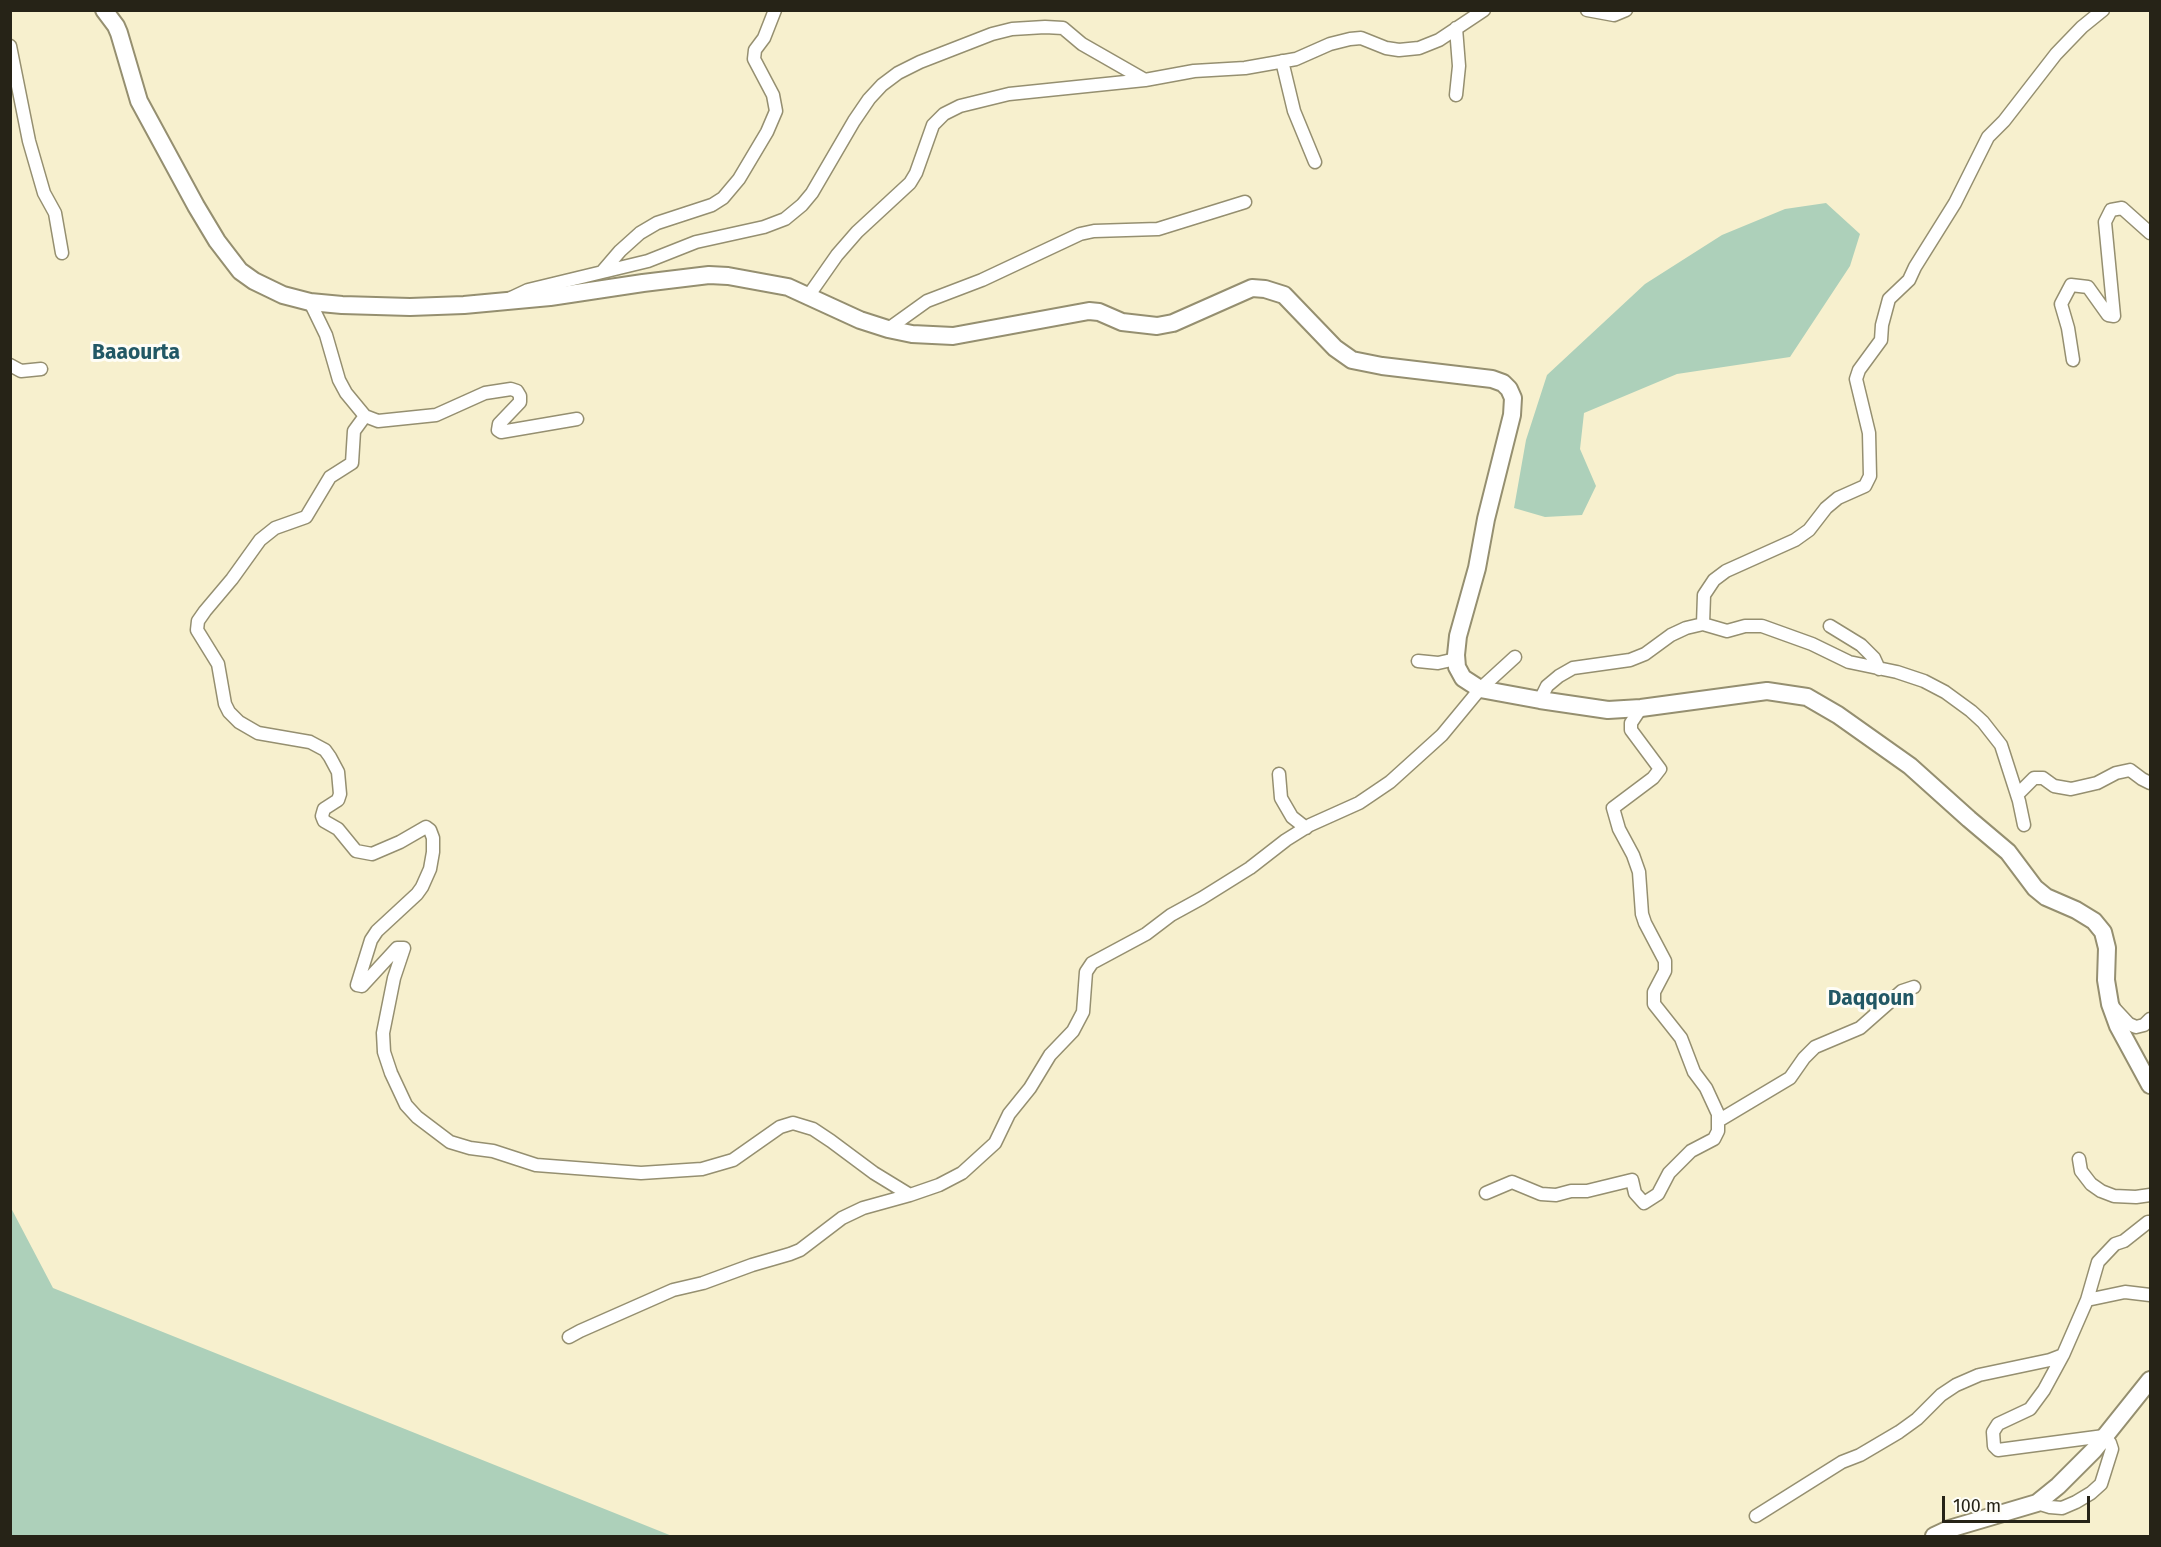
<!DOCTYPE html>
<html>
<head>
<meta charset="utf-8">
<style>
  body { margin:0 }
  #map { position:relative; width:2161px; height:1547px; overflow:hidden; background:#f7f0ce; font-family:"Fira Sans",sans-serif }
  canvas { display:block }
  .frame { position:absolute; inset:0; border:12px solid #262317; pointer-events:none }
  .scale { position:absolute; left:1942px; top:1496px; width:148px; height:27px; box-sizing:border-box; border:3px solid #262317; border-top:0; padding-left:8px; font-size:18px; line-height:21px; white-space:nowrap; color:#262317; -webkit-text-stroke:4px #fefdf6; paint-order:stroke }
</style>
</head>
<body>
<div id="map">
<canvas width="2161" height="1547"></canvas>
<div class="frame"></div>
<div class="scale">100 m</div>
</div>
<script>
const ctx = document.querySelector('canvas').getContext('2d');
ctx.lineJoin = 'round';
function paint(path, color) { ctx.fillStyle = color; ctx.fill(path, 'evenodd'); }
const shape = rows => new Path2D(rows.map(r => 'M' + r).join(''));
function trace(path, color, width, dash) { ctx.strokeStyle = color; ctx.lineWidth = width; ctx.lineCap = dash ? 'butt' : 'round'; ctx.setLineDash(dash || []); ctx.stroke(path); }
function write(font, color, halo, rows, align = 'center') {
  ctx.font = font + ' "Fira Sans",sans-serif'; ctx.lineWidth = 6; ctx.setLineDash([]); ctx.textBaseline = 'middle'; ctx.strokeStyle = halo; ctx.fillStyle = color; for (const [text, x, y, turn = 0] of rows) {
    ctx.save(); ctx.translate(x, y); ctx.rotate((+turn || 0) * Math.PI / 180); ctx.textAlign = isNaN(turn) ? turn : align; if (halo) ctx.strokeText(text, 0, 0); ctx.fillText(text, 0, 0); ctx.restore();
  }
}
paint(shape([
  [1826,203,1860,234,1850,266,1790,357,1677,374,1584,413,1580,449,1596,486,1582,515,1545,517,1514,508,1526,440,1547,375,1645,284,1722,235,1785,209],
  [10,1206,53,1288,672,1536,11,1536]
]), '#add0ba');
const street = shape([
  [1587,10,1614,15,1626,10],
  [10,46,29,141,44,193,55,213,62,253],
  [1282,61,1294,111,1315,162],
  [1456,95,1459,66,1456,28],
  [602,272,620,251,640,233,657,223,712,205,723,198,739,179,767,132,776,111,773,95,754,59,755,50,764,38,775,10],
  [809,295,837,255,857,232,910,183,916,173,933,125,944,114,960,106,1009,94,1145,80],
  [511,298,528,290,648,261,696,242,764,227,785,219,802,205,812,193,854,121,869,99,882,85,898,73,920,62,992,34,1012,29,1045,27,1063,28,1082,44,1145,80,1194,71,1245,68,1296,59,1330,44,1350,39,1361,38,1386,48,1399,50,1419,48,1439,40,1484,10],
  [310,302,326,335,339,380,346,393,365,416,378,421,436,415,485,393,511,389,517,391,520,396,520,402,499,424,498,430,501,432,577,419],
  [888,329,927,301,982,280,1080,234,1094,231,1158,229,1245,202],
  [2073,360,2068,328,2061,304,2071,285,2088,287,2108,315,2114,316,2105,222,2111,210,2122,208,2150,233],
  [10,365,21,371,41,369],
  [365,416,354,431,352,463,330,477,306,517,275,528,260,540,232,579,205,611,198,621,197,630,218,664,225,704,229,712,239,722,258,733,310,742,325,750,330,757,338,772,340,794,338,800,324,809,322,816,324,821,338,829,356,851,372,854,400,842,426,827,430,830,433,838,433,852,430,869,422,887,417,894,377,931,371,940,357,985,362,986,397,948,404,948,394,978,383,1033,384,1052,391,1073,406,1105,417,1117,450,1142,470,1148,493,1151,536,1165,641,1173,702,1169,733,1160,780,1127,793,1123,813,1129,831,1141,874,1173,910,1195,939,1185,962,1173,995,1143,1009,1114,1030,1088,1050,1055,1073,1031,1083,1012,1086,972,1092,963,1146,934,1171,915,1202,898,1250,868,1286,840,1310,825,1359,803,1390,782,1442,735,1480,689,1515,657],
  [1703,624,1704,595,1714,580,1726,571,1795,540,1809,530,1826,508,1838,498,1865,486,1870,476,1869,433,1856,379,1859,370,1881,340,1882,325,1889,299,1909,280,1915,267,1955,203,1988,137,2004,121,2056,54,2082,27,2103,10],
  [1830,626,1861,645,1874,658,1879,669],
  [1418,661,1438,663,1456,659],
  [1540,700,1547,686,1559,676,1573,668,1630,660,1645,654,1671,635,1686,628,1703,624,1727,631,1745,626,1762,626,1812,644,1849,662,1897,672,1924,681,1945,692,1971,711,1983,722,2001,745,2019,801,2024,825],
  [1279,774,1281,798,1292,817,1306,828],
  [2017,795,2034,778,2043,778,2054,786,2071,789,2097,783,2116,773,2130,770,2142,779,2150,783],
  [2115,1009,2129,1024,2136,1027,2144,1025,2150,1019],
  [1718,1121,1790,1078,1804,1058,1815,1047,1860,1028,1902,991,1914,987],
  [2079,1159,2081,1171,2091,1184,2101,1191,2114,1196,2136,1197,2150,1195],
  [1486,1193,1512,1182,1541,1194,1556,1195,1571,1191,1587,1191,1632,1180,1635,1193,1644,1203,1658,1194,1669,1173,1691,1151,1714,1139,1718,1131,1718,1114,1706,1088,1694,1072,1681,1038,1654,1004,1654,992,1665,971,1665,961,1645,923,1642,914,1639,872,1633,855,1619,829,1613,808,1653,778,1660,769,1631,730,1631,723,1641,708],
  [2087,1300,2098,1262,2115,1244,2124,1241,2148,1222],
  [569,1337,580,1331,673,1290,703,1283,752,1265,790,1254,800,1250,842,1218,863,1208,910,1195],
  [2037,1503,2050,1507,2062,1508,2076,1502,2091,1493,2101,1484,2112,1449,2110,1443,2104,1436,1998,1450,1994,1446,1993,1432,1998,1424,2030,1409,2044,1390,2063,1355],
  [1756,1516,1842,1462,1860,1455,1899,1432,1917,1419,1941,1395,1956,1385,1979,1375,2050,1360,2063,1355,2087,1300,2125,1292,2150,1295]
]);
const secondary = shape([
  [104,10,116,26,119,33,139,101,196,206,217,241,240,271,254,281,283,295,310,302,342,305,410,307,464,305,550,297,643,283,709,275,728,276,788,287,860,320,888,329,912,334,953,336,1089,311,1099,312,1122,322,1157,326,1173,323,1252,288,1265,289,1284,295,1335,348,1352,360,1382,366,1492,379,1503,383,1509,389,1513,398,1512,415,1486,519,1477,568,1458,636,1456,655,1457,667,1463,678,1480,689,1540,700,1608,710,1641,708,1767,691,1807,697,1838,715,1910,766,1969,819,2008,852,2035,888,2046,897,2076,910,2094,921,2103,932,2107,948,2106,980,2110,1004,2118,1026,2150,1085],
  [1934,1536,1949,1529,2037,1503,2058,1486,2094,1450,2150,1380]
]);
trace(street, '#958f70', 15);
trace(secondary, '#958f70', 20);
trace(street, '#fff', 12);
trace(secondary, '#fff', 16);
write('bold 21px', '#225865', '#fefdf6', [
  ["Baaourta",136,353],
  ["Daqqoun",1871,999]
]);
</script>
</body>
</html>
